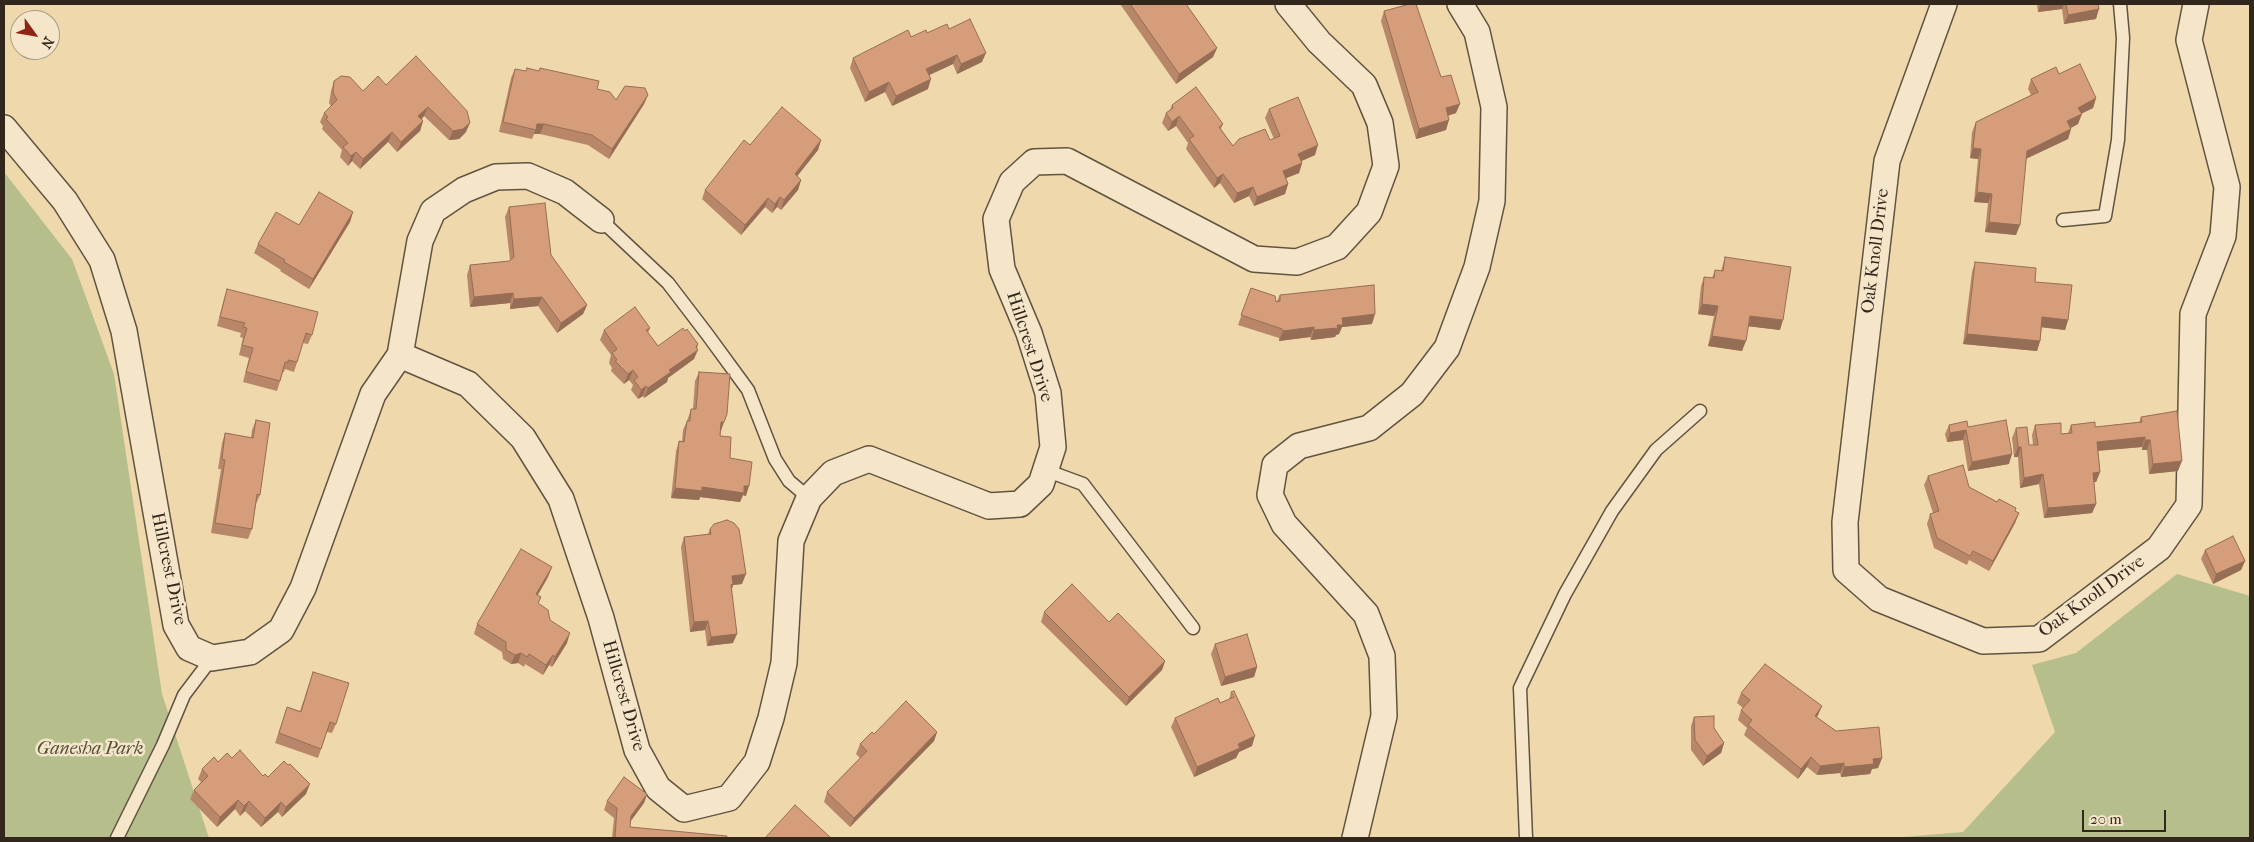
<!DOCTYPE html>
<html>
<head>
<meta charset="utf-8">
<style>
  body { margin:0 }
  #map { position:relative; width:2254px; height:842px; overflow:hidden; background:#efd8ac; font-family:"IM FELL French Canon",serif }
  canvas { display:block }
  .frame { position:absolute; inset:0; border:5px solid #32271d; pointer-events:none }
  .north { position:absolute; left:10px; top:10px; width:50px; height:50px; box-sizing:border-box; background:#f5e6c9; border:1px solid #a79a84; border-radius:50%; rotate:122deg; font-size:14px; font-weight:700; line-height:20px; text-align:center; color:#32271d }
  .north::after { content:''; display:block; margin:auto; width:18px; height:22px; background:#8f2418; clip-path:polygon(50% 0,100% 100%,50% 72%,0 100%) }
  .scale { position:absolute; left:2082px; top:810px; width:84px; height:22px; box-sizing:border-box; border:2px solid #32271d; border-top:0; padding-left:6px; font-size:15px; line-height:18px; white-space:nowrap; color:#32271d; -webkit-text-stroke:4px #f5e6c9; paint-order:stroke }
</style>
</head>
<body>
<div id="map">
<canvas width="2254" height="842"></canvas>
<div class="frame"></div>
<div class="north">N</div>
<div class="scale">20 m</div>
</div>
<script>
const ctx = document.querySelector('canvas').getContext('2d');
ctx.lineJoin = 'round';
function paint(path, color) { ctx.fillStyle = color; ctx.fill(path, 'evenodd'); }
const shape = rows => new Path2D(rows.map(r => 'M' + r).join(''));
function trace(path, color, width, dash) { ctx.strokeStyle = color; ctx.lineWidth = width; ctx.lineCap = dash ? 'butt' : 'round'; ctx.setLineDash(dash || []); ctx.stroke(path); }
function write(font, color, halo, rows, align = 'center') {
  ctx.font = font + ' "IM FELL French Canon",serif'; ctx.lineWidth = 5; ctx.setLineDash([]); ctx.textBaseline = 'middle'; ctx.strokeStyle = halo; ctx.fillStyle = color; for (const [text, x, y, turn = 0] of rows) {
    ctx.save(); ctx.translate(x, y); ctx.rotate((+turn || 0) * Math.PI / 180); ctx.textAlign = isNaN(turn) ? turn : align; if (halo) ctx.strokeText(text, 0, 0); ctx.fillText(text, 0, 0); ctx.restore();
  }
}
paint(shape([
  [4,172,72,259,114,374,162,694,209,838,4,838],
  [2177,574,2250,596,2250,838,1891,838,1963,832,2055,732,2032,665,2076,653]
]), '#b6bf8c');
const service = shape([
  [601,220,668,283,707,334,748,390,775,459,789,481,809,498],
  [2063,220,2105,216,2118,140,2123,38,2120,4],
  [1045,470,1083,484,1193,628],
  [117,838,163,745,184,695,212,658],
  [1526,838,1520,688,1565,594,1612,511,1656,450,1700,411]
]);
const minor = shape([
  [1944,4,1887,161,1845,522,1846,570,1879,599,1983,641,2039,639,2159,548,2189,505,2193,314,2223,236,2227,187,2189,40,2196,4],
  [4,128,65,201,102,260,124,331,176,625,189,648,212,658,250,652,281,630,303,588,373,394,400,355,420,241,433,211,464,190,496,177,528,176,565,192,601,220],
  [400,355,468,384,523,438,561,499,601,618,637,750,658,788,684,809,729,798,757,762,771,718,784,663,791,541,809,498,833,473,869,459,989,506,1020,504,1041,484,1053,447,1048,393,1029,333,1002,269,996,219,1012,182,1034,162,1067,161,1254,259,1297,262,1337,247,1369,212,1386,166,1380,123,1364,85,1319,42,1288,4],
  [1355,838,1384,716,1382,656,1366,614,1284,524,1270,495,1275,465,1299,446,1369,428,1412,394,1447,348,1477,267,1492,201,1494,107,1477,32,1460,4]
]);
trace(service, '#615341', 15);
trace(minor, '#615341', 28);
trace(service, '#f5e6c9', 12);
trace(minor, '#f5e6c9', 25);
paint(shape([
  [1120,4,1186,4,1217,48,1213,57,1176,84],
  [2037,4,2098,4,2096,19,2064,24,2062,9,2038,12],
  [1384,11,1441,77,1456,113,1448,116,1446,130,1416,139,1381,21],
  [949,29,982,62,957,74,953,64,929,75,928,89,892,106,885,92,865,102,850,68,853,58,911,37],
  [416,56,466,132,459,139,449,140,424,116,422,119,423,121,420,131,397,152,388,142,360,169,352,161,348,166,340,157,342,150,322,129,323,126,320,122,324,113,331,106,329,103,331,91,334,81,363,91,386,85],
  [540,68,597,89,616,100,648,95,644,104,609,159,588,145,540,134,534,134,532,139,499,132,511,78,515,69,526,71,539,71],
  [2059,74,2096,98,2093,108,2081,114,2078,124,2071,128,2071,129,2068,139,2026,159,2016,235,1985,232,1988,203,1974,202,1978,159,1970,158,1972,132,1976,122,2031,95,2028,89,2031,79],
  [1172,105,1223,124,1221,129,1233,146,1270,140,1274,139,1265,118,1269,109,1315,155,1301,161,1302,163,1299,173,1286,178,1288,184,1285,194,1254,206,1249,196,1234,203,1220,183,1214,188,1186,149,1188,143,1176,126,1168,131,1162,123,1166,113,1170,110],
  [821,140,818,150,797,176,801,180,798,190,781,210,777,207,772,213,765,207,741,235,702,199,705,190,750,145],
  [509,207,551,255,587,305,583,314,557,333,538,306,510,309,510,303,470,307,467,275,470,265,509,261,510,260,505,217],
  [353,212,350,222,309,289,280,271,281,270,254,253,258,244,299,225],
  [1725,257,1780,330,1748,326,1742,351,1708,346,1714,316,1698,314,1701,286,1704,277,1712,278,1715,270,1721,271],
  [1975,262,2068,320,2065,330,2042,327,2040,341,2037,351,1963,344,1972,272],
  [1251,288,1276,302,1277,301,1280,295,1372,324,1342,327,1339,334,1336,335,1335,337,1311,340,1310,337,1279,341,1279,338,1238,325],
  [227,289,312,335,308,344,303,343,294,372,285,369,284,372,283,372,277,391,243,382,249,358,239,355,243,338,240,337,241,333,217,326,224,299],
  [650,328,648,333,658,346,685,331,698,344,694,359,668,378,667,382,644,398,643,396,638,399,631,390,633,385,629,380,624,384,611,371,612,368,609,363,611,355,600,340,604,330],
  [699,372,721,431,720,436,746,496,743,495,740,502,700,497,699,500,671,498,676,451,679,441,682,441,683,430,687,421,691,409,693,409,695,381],
  [2141,417,2178,471,2149,474,2147,450,2142,450,2142,447,2098,451,2100,472,2096,482,2094,482,2096,504,2092,513,2044,518,2039,484,2020,488,2018,457,2014,457,2012,438,2016,428,2029,445,2033,445,2032,435,2035,425,2061,434,2068,433,2071,425,2095,427,2139,422],
  [256,420,260,495,256,504,252,529,248,539,211,533,221,469,218,469,222,443,225,433,251,438,252,430],
  [1949,425,1968,427,2009,464,1968,471,1963,440,1947,442,1945,434],
  [1928,476,1969,487,2019,513,2015,523,1989,571,1969,560,1967,565,1934,548,1927,524,1930,514,1933,513,1924,485],
  [710,529,742,584,733,585,732,589,733,643,707,646,705,630,690,632,681,547,684,537,708,534],
  [2205,550,2245,561,2241,570,2213,584,2201,559],
  [548,577,538,595,541,597,538,604,567,643,552,667,549,665,543,675,525,664,524,667,518,663,511,664,503,659,502,652,474,634,477,624],
  [1044,612,1109,622,1165,661,1162,670,1126,706,1041,622],
  [1215,644,1257,667,1254,677,1221,686,1211,654],
  [313,672,336,724,332,733,327,732,318,758,275,743,287,707,300,711],
  [1231,692,1252,746,1239,752,1236,758,1194,777,1171,727,1175,718,1229,700],
  [1741,693,1822,706,1817,717,1836,731,1882,758,1878,768,1872,769,1870,774,1841,777,1840,773,1817,775,1807,767,1798,779,1744,735,1747,728,1738,720,1741,710,1743,708,1737,703],
  [1694,717,1714,728,1724,743,1721,753,1703,766,1691,750,1691,726],
  [937,732,934,741,850,827,824,802,827,792,860,758,856,754,860,744,874,734],
  [232,758,263,776,268,777,306,794,282,817,278,812,261,827,245,811,240,816,235,809,217,827,190,799,194,790,201,782,198,779,202,769,218,762],
  [647,794,644,803,630,822,630,827,727,838,612,838,614,818,604,810,607,801]
]), '#b88769');
paint(shape([
  [2041,4,2064,4,2062,9,2038,12],
  [2099,9,2096,19,2064,24,2068,15],
  [1217,48,1213,57,1176,84,1179,74],
  [986,53,982,62,957,74,961,64],
  [957,55,953,64,923,78,926,69],
  [931,79,928,89,892,106,896,96],
  [889,82,885,92,865,102,869,92],
  [648,95,644,104,609,159,612,149],
  [2096,98,2093,108,2074,117,2078,108],
  [1460,104,1456,113,1442,117,1446,108],
  [428,107,424,116,415,125,418,116],
  [2082,114,2078,124,2064,131,2067,121],
  [1179,116,1176,126,1168,131,1172,122],
  [1449,120,1446,130,1416,139,1419,129],
  [423,121,420,131,397,152,401,142],
  [470,123,466,132,459,139,449,140,453,131],
  [537,124,544,124,540,134,534,134],
  [2071,129,2068,139,2023,160,2027,151],
  [392,132,388,142,360,169,363,159],
  [821,140,818,150,791,184,795,174],
  [1318,145,1315,155,1295,164,1298,154],
  [1973,148,1981,149,1978,159,1970,158],
  [356,152,352,161,348,166,351,156],
  [1302,163,1299,173,1279,181,1283,171],
  [1223,174,1220,183,1214,188,1217,178],
  [801,180,798,190,781,210,784,200],
  [1288,184,1285,194,1254,206,1257,197],
  [1253,187,1249,196,1234,203,1237,193],
  [1977,192,1992,194,1988,203,1974,202],
  [780,197,777,207,772,213,775,204],
  [768,198,765,207,741,235,745,225],
  [353,212,350,222,309,289,313,279],
  [1989,222,2020,225,2016,235,1985,232],
  [513,293,510,303,470,307,474,297],
  [542,297,538,306,510,309,514,299],
  [1702,304,1718,306,1714,316,1698,314],
  [587,305,583,314,557,333,561,323],
  [1375,314,1372,324,1342,327,1339,334,1336,335,1335,337,1311,340,1314,330,1342,318],
  [1750,316,1783,320,1780,330,1746,326],
  [2042,317,2068,320,2065,330,2039,327],
  [1314,327,1310,337,1279,341,1283,331],
  [1967,334,2040,341,2037,351,1963,344],
  [1712,336,1746,341,1742,351,1708,346],
  [698,344,696,351,698,350,694,359,668,378,667,382,644,398,648,388,669,370],
  [633,370,629,380,624,384,628,374],
  [646,386,643,396,638,399,641,390],
  [721,422,724,422,721,431,718,431],
  [1966,430,1963,440,1947,442,1950,433],
  [2145,437,2142,447,2093,451,2097,442],
  [2145,440,2150,440,2147,450,2142,450],
  [2018,447,2021,447,2018,457,2014,457],
  [2012,454,2009,464,1968,471,1972,462],
  [2182,461,2178,471,2149,474,2153,464],
  [2100,472,2096,482,2090,482,2093,473],
  [2043,474,2039,484,2020,488,2024,478],
  [744,486,749,486,746,496,743,495,740,502,700,497,699,500,671,498,675,488],
  [2096,504,2092,513,2044,518,2048,508],
  [2019,513,2015,523,1989,571,1993,561],
  [2245,561,2241,570,2213,584,2216,574],
  [552,567,548,577,532,604,536,594],
  [746,574,742,584,733,585,730,594,732,576],
  [708,621,705,630,690,632,694,622],
  [570,633,567,643,552,667,555,657],
  [737,634,733,643,707,646,711,637],
  [521,653,518,663,511,664,515,655],
  [553,655,549,665,543,675,546,665],
  [1165,661,1162,670,1126,706,1129,697],
  [1257,667,1254,677,1221,686,1225,677],
  [1822,706,1818,715,1811,725,1815,716],
  [937,732,934,741,850,827,854,818],
  [1255,736,1252,746,1239,752,1236,758,1194,777,1197,767,1238,744],
  [1724,743,1721,753,1703,766,1707,756],
  [1811,757,1807,767,1798,779,1801,769],
  [1882,758,1878,768,1872,769,1870,774,1841,777,1844,767,1873,759],
  [1844,763,1840,773,1817,775,1820,766],
  [310,784,306,794,282,817,286,807],
  [647,794,644,803,627,826,631,816],
  [238,800,235,809,217,827,220,817],
  [249,801,245,811,240,816,244,806],
  [281,802,278,812,261,827,265,818]
]), '#966e55');
const building = shape([
  [1130,4,1186,4,1217,48,1179,74,1130,4],
  [1410,4,1416,4,1441,77,1451,75,1460,104,1446,108,1449,120,1419,129,1384,11,1410,4],
  [2066,4,2098,4,2099,9,2068,15,2066,4],
  [970,19,986,53,961,64,957,55,926,69,931,79,896,96,889,82,869,92,853,58,908,30,911,37,926,30,927,33,947,24,949,29,970,19],
  [416,56,467,111,470,123,463,129,453,131,428,107,418,116,423,121,401,142,392,132,363,159,356,152,351,156,343,147,348,143,326,119,328,117,324,113,337,100,333,93,334,81,341,76,350,77,363,91,378,76,386,85,416,56],
  [2080,64,2096,98,2078,108,2082,114,2067,121,2071,129,2027,151,2020,225,1989,222,1992,194,1977,192,1981,149,1973,148,1976,122,2038,92,2031,79,2056,67,2059,74,2080,64],
  [527,68,539,71,540,68,599,81,597,89,610,92,616,100,625,86,645,88,648,95,612,149,592,135,544,124,537,124,536,130,503,122,515,69,526,71,527,68],
  [1196,87,1223,124,1219,127,1233,146,1239,139,1265,129,1270,140,1280,136,1269,109,1298,97,1318,145,1298,154,1302,163,1283,171,1288,184,1257,197,1253,187,1237,193,1223,174,1217,178,1189,139,1194,136,1179,116,1172,122,1166,113,1173,108,1172,105,1196,87],
  [782,107,821,140,795,174,801,180,784,200,780,197,775,204,768,198,745,225,705,190,744,140,750,145,782,107],
  [319,192,353,212,313,279,284,262,285,260,258,244,276,212,299,225,319,192],
  [545,203,551,255,587,305,561,323,542,297,514,299,513,293,474,297,470,265,509,261,514,257,509,207,545,203],
  [1725,257,1791,267,1783,320,1750,316,1746,341,1712,336,1718,306,1702,304,1704,277,1714,278,1715,270,1723,271,1725,257],
  [1975,262,2036,268,2035,282,2072,285,2068,320,2042,317,2040,341,1967,334,1975,262],
  [1374,285,1375,314,1342,318,1343,325,1337,325,1338,328,1314,330,1314,327,1283,331,1282,329,1241,315,1251,288,1275,296,1276,302,1280,301,1280,295,1374,285],
  [227,289,318,312,312,335,306,333,297,362,288,360,288,363,285,362,280,381,246,372,253,348,242,345,247,328,243,327,245,323,220,317,227,289],
  [635,307,650,328,646,330,658,346,683,328,685,331,687,329,698,344,696,347,698,350,669,370,671,372,648,388,646,386,641,390,634,380,638,377,633,370,628,374,615,361,617,360,612,353,617,349,604,330,635,307],
  [699,372,730,374,727,414,724,422,721,422,720,436,731,437,730,458,752,462,749,486,744,486,744,493,702,487,702,491,675,488,679,441,684,442,687,421,690,421,691,409,696,409,699,372],
  [2177,411,2182,461,2153,464,2150,440,2145,440,2145,437,2097,442,2100,472,2093,473,2096,504,2048,508,2043,474,2024,478,2021,447,2018,447,2016,428,2027,427,2029,445,2038,445,2035,425,2061,423,2061,434,2072,433,2071,425,2095,422,2095,427,2142,422,2141,417,2177,411],
  [256,420,270,423,260,495,257,494,252,529,215,523,225,460,222,459,225,433,253,438,256,420],
  [2006,420,2012,454,1972,462,1966,430,1950,433,1949,425,1967,421,1968,427,2006,420],
  [1963,465,1969,487,1997,502,1999,499,2016,508,2015,511,2019,513,1993,561,1973,551,1970,556,1937,538,1930,514,1939,511,1928,476,1963,465],
  [727,520,734,523,739,529,746,574,732,576,733,584,731,585,737,634,711,637,708,621,694,622,684,537,711,534,710,529,714,524,727,520],
  [2233,536,2245,561,2216,574,2205,550,2233,536],
  [521,549,552,567,536,594,541,597,538,603,548,610,550,620,570,633,555,657,553,655,546,665,529,654,527,657,521,653,515,655,506,650,506,642,477,624,521,549],
  [1072,584,1109,622,1118,613,1165,661,1129,697,1044,612,1072,584],
  [1247,634,1257,667,1225,677,1215,644,1247,634],
  [1765,664,1822,706,1815,716,1836,731,1879,727,1882,758,1873,759,1874,764,1844,767,1844,763,1820,766,1811,757,1801,769,1748,725,1752,720,1741,710,1750,700,1741,693,1765,664],
  [313,672,349,683,336,724,330,722,321,749,279,733,287,707,301,712,313,672],
  [1234,691,1255,736,1238,744,1240,748,1197,767,1175,718,1218,698,1220,703,1234,697,1231,692,1234,691],
  [906,701,937,732,854,818,827,792,867,751,860,744,872,732,874,734,906,701],
  [1714,716,1714,728,1724,743,1707,756,1695,740,1694,717,1714,716],
  [240,750,263,776,265,774,268,777,284,761,288,765,290,764,310,784,286,807,281,802,265,818,249,801,244,806,238,800,220,817,194,790,208,776,202,769,214,757,218,762,227,753,232,758,240,750],
  [624,777,647,794,631,816,630,827,727,836,727,838,615,838,617,808,607,801,624,777],
  [795,805,830,837,829,838,765,838,795,805]
]);
paint(building, '#d69d7a');
trace(building, '#966e55', 1);
write('18px', '#32271d', '#f5e6c9', [
  ["Oak Knoll Drive",1876,251,-83],
  ["Hillcrest Drive",1029,347,72],
  ["Hillcrest Drive",168,569,78],
  ["Oak Knoll Drive",2092,597,-36],
  ["Hillcrest Drive",623,696,74]
]);
write('italic 18px', '#534d39', '#f5e6c9', [
  ["Ganesha Park",90,750]
]);
</script>
</body>
</html>
